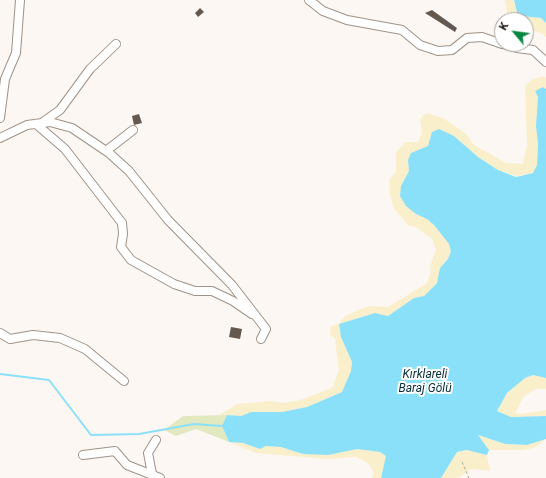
<!DOCTYPE html>
<html>
<head>
<meta charset="utf-8">
<style>
  body { margin:0 }
  #map { position:relative; width:546px; height:478px; overflow:hidden; background:#fdf7f3; font-family:Roboto,sans-serif }
  canvas { display:block }
  .north { position:absolute; left:494px; top:12px; width:40px; height:40px; box-sizing:border-box; background:#fff; border:1px solid #a3a19f; border-radius:50%; rotate:299deg; font-size:11px; font-weight:700; line-height:16px; text-align:center; color:#18130f }
  .north::after { content:''; display:block; margin:auto; width:14px; height:18px; background:#088742; clip-path:polygon(50% 0,100% 100%,50% 72%,0 100%) }
</style>
</head>
<body>
<div id="map">
<canvas width="546" height="478"></canvas>
<div class="north">K</div>
</div>
<script>
const ctx = document.querySelector('canvas').getContext('2d');
ctx.lineJoin = 'round';
function paint(path, color) { ctx.fillStyle = color; ctx.fill(path, 'evenodd'); }
const shape = rows => new Path2D(rows.map(r => 'M' + r).join(''));
function trace(path, color, width, dash) { ctx.strokeStyle = color; ctx.lineWidth = width; ctx.lineCap = dash ? 'butt' : 'round'; ctx.setLineDash(dash || []); ctx.stroke(path); }
function write(font, color, halo, rows, align = 'center') {
  ctx.font = font + ' Roboto,sans-serif'; ctx.lineWidth = 4; ctx.setLineDash([]); ctx.textBaseline = 'middle'; ctx.strokeStyle = halo; ctx.fillStyle = color; for (const [text, x, y, turn = 0] of rows) {
    ctx.save(); ctx.translate(x, y); ctx.rotate((+turn || 0) * Math.PI / 180); ctx.textAlign = isNaN(turn) ? turn : align; if (halo) ctx.strokeText(text, 0, 0); ctx.fillText(text, 0, 0); ctx.restore();
  }
}
paint(shape([
  [227,415,222,426,229,442,196,429,176,436,164,430,183,416]
]), '#e2e9c0');
paint(shape([
  [505,0,514,0,515,5,522,16,541,18,546,23,546,37,543,34,526,28,526,20,512,20,507,13],
  [544,76,546,78,546,89,543,87,535,91,538,97,536,126,538,144,537,165,533,173,518,176,500,171,478,157,454,136,432,132,428,146,408,160,409,171,401,186,416,214,427,219,434,225,449,244,451,251,448,259,443,263,437,283,424,296,414,298,388,316,375,313,339,324,341,337,352,362,351,371,342,392,307,407,282,412,251,412,241,416,219,415,237,404,271,401,284,403,300,400,332,388,339,371,335,339,330,335,331,326,339,324,345,316,368,306,388,307,427,283,431,272,430,266,436,250,432,239,416,227,409,226,395,210,390,196,389,179,396,173,396,153,405,142,418,142,422,133,420,119,426,113,443,118,466,134,474,145,506,163,523,164,527,145,525,86,533,79],
  [533,375,546,378,546,389,536,389,524,396,515,413,521,414,546,410,546,416,511,417,497,411,507,393,525,378],
  [477,435,505,444,527,445,546,439,534,448,522,450,489,450],
  [229,442,243,443,260,449,266,446,281,447,303,454,357,449,380,452,386,456,381,478,372,478,374,473,369,464,356,457,328,459,256,453],
  [467,450,487,455,490,471,471,469,458,478,441,478,457,452]
]), '#f9efca');
paint(shape([
  [514,0,546,0,546,23,541,18,522,16,517,12],
  [543,87,546,89,546,378,533,375,525,378,507,393,497,411,511,417,546,416,546,439,527,445,505,444,478,435,489,450,487,455,467,450,457,452,441,478,381,478,386,456,380,452,357,449,328,455,303,454,281,447,266,446,260,449,243,443,229,442,222,426,227,415,241,416,251,412,282,412,307,407,342,392,351,371,352,362,341,337,339,324,375,313,388,316,414,298,424,296,437,283,440,268,448,259,451,251,449,244,434,225,427,219,416,214,406,206,400,196,401,186,409,171,408,160,411,153,428,146,432,132,439,129,454,136,478,157,498,170,516,177,533,173,537,165,538,144,536,126,538,97,535,91]
]), '#8be0f9');
trace(shape([
  [0,374,49,380,91,435,139,434,194,424,222,426]
]), '#8be0f9', 2);
paint(shape([
  [200,8,204,12,198,17,195,13],
  [432,10,457,28,455,32,425,13],
  [139,114,142,123,134,125,132,116],
  [231,327,242,329,240,339,229,337]
]), '#65594f');
const minor = shape([
  [309,0,323,11,347,20,402,30,420,45,438,51,452,50,467,38,482,37,502,44],
  [503,44,517,48,533,50,546,62],
  [0,118,5,79,16,53,20,0],
  [43,122,60,110,90,69,116,44],
  [36,124,65,149,122,223,123,234,121,247,131,260,174,284,195,291,212,291,233,301,252,314],
  [0,138,27,125,50,122,72,128,109,153,129,171,168,220,232,285,266,329,261,339],
  [106,151,133,130],
  [0,333,10,339,33,335,60,338,85,349,124,381],
  [83,455,115,451,127,465,160,478],
  [152,474,148,453,156,440]
]);
trace(minor, '#9f9287', 10);
trace(shape([
  [462,462,469,478]
]), '#b0aba7', 1, [3, 2]);
trace(minor, '#fff', 8);
write('italic 12px', '#05303a', '#fff', [
  ["Kırklareli",425,375],
  ["Baraj Gölü",425,389]
]);
</script>
</body>
</html>
